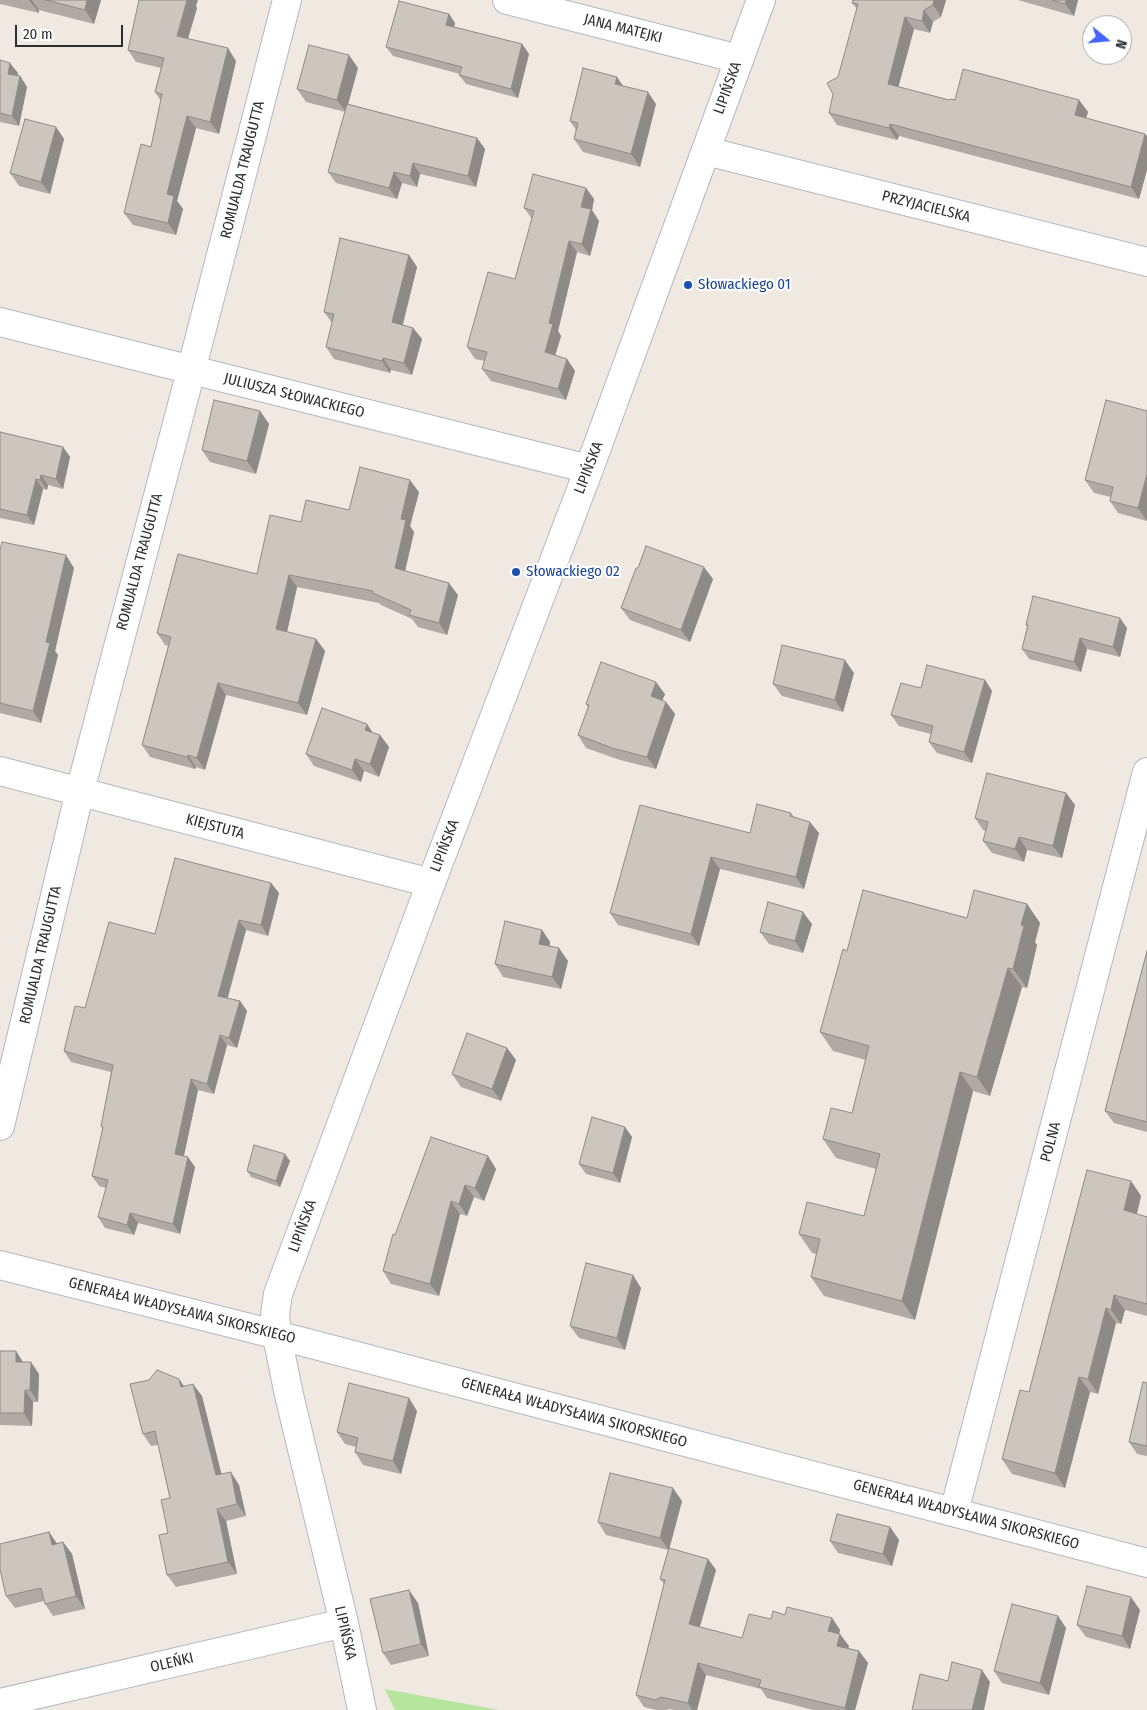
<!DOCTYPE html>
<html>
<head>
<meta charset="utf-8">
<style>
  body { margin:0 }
  #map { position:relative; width:1147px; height:1710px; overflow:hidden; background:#efe9e1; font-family:"Fira Sans Condensed",sans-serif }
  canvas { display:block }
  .north { position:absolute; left:1082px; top:15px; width:50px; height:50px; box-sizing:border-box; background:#fff; border:1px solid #ababab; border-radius:50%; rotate:107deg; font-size:14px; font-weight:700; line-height:20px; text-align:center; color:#2e2e2e }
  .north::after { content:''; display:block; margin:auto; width:18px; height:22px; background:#4264fb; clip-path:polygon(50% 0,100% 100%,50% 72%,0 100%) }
  .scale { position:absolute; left:15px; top:25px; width:108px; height:22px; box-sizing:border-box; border:2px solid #2e2e2e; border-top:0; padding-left:6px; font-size:15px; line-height:18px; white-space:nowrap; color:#2e2e2e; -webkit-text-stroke:4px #fff; paint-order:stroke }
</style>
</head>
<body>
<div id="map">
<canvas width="1147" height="1710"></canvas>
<div class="north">N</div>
<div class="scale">20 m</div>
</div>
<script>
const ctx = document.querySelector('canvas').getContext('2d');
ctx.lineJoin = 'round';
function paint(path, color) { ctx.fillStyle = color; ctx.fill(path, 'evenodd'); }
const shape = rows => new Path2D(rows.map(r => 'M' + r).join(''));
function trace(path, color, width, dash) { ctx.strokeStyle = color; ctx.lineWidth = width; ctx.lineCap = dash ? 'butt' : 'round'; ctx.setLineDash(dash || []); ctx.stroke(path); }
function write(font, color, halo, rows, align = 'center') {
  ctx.font = font + ' "Fira Sans Condensed",sans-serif'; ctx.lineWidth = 4.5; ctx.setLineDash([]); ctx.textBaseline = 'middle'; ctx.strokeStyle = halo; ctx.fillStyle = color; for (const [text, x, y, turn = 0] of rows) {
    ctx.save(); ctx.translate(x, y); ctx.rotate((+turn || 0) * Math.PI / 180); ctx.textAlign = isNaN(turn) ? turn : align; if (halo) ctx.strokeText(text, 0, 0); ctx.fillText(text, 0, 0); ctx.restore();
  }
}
paint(shape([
  [385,1689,499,1710,395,1710]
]), '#b6e59e');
const minor = shape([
  [507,0,739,59],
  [706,151,1147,262],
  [0,322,589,469],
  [0,771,431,883],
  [0,1126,80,791,191,371,287,0],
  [277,1336,289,1395,344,1623,362,1710],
  [954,1512,1147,772],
  [0,1703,344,1623]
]);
const tertiary = shape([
  [0,1265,250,1328,1147,1563],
  [277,1336,275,1314,278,1294,431,883,589,469,761,0]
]);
trace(minor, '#b4b7c1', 30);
trace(tertiary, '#b4b7c1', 30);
trace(minor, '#fff', 28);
trace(tertiary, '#fff', 28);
paint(shape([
  [0,0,101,0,94,24,39,10,39,13,0,4],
  [853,0,946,0,941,17,933,22,930,33,914,29,898,87,949,100,1079,100,1088,112,1086,118,1145,134,1147,136,1147,170,1139,199,899,136,897,140,837,125,829,113,857,9,852,3],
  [1018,0,1078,0,1074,16],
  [196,6,197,8,188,39,236,61,219,134,196,128,177,201,183,209,176,235,133,225,124,213,151,147,161,101,155,92,161,68,136,62,128,50],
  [449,14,455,23,454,27,522,44,529,54,518,98,466,84,459,75,460,74,393,56,386,47],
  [0,60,18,73,17,76,20,76,27,87,19,126,0,122],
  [358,68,348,104,477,138,485,149,476,187,420,174,417,187,402,183,397,199,336,183,328,172,345,112,306,102,297,89],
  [623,86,656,104,640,167,583,152,574,139,576,130,570,121],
  [56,127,64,139,50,194,19,186,10,173],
  [586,188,594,199,592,210,599,221,590,256,577,252,558,331,561,336,555,355,567,359,575,371,566,400,491,381,482,369,485,361,475,359,467,347,515,279,532,219,524,208],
  [409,255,417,267,403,325,413,328,422,339,412,375,391,370,390,373,334,359,326,347,332,323,324,312],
  [1106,400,1147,521,1118,513,1110,501,1111,497,1094,493,1085,480],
  [260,411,269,424,256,474,210,462,202,450],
  [0,432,63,447,70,457,63,489,48,485,47,490,43,489,34,525,0,518],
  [419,492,410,526,414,532,405,571,458,595,447,635,418,627,412,619,381,605,379,603,297,587,287,632,316,639,325,651,307,715,226,695,205,770,196,767,195,769,150,757,142,745,168,646,165,645,157,633,257,574,301,522],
  [0,550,74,568,55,651,58,655,41,723,0,713],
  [638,568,713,579,690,642,630,620,621,608],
  [1026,625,1127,628,1120,657,1087,649,1081,672,1029,659,1022,649,1027,626],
  [854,673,843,712,782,696,773,684],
  [985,680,992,691,972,763,937,753,929,742,931,734,899,726,891,715,921,688],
  [665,694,662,701,666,702,675,714,656,769,620,760,586,748,578,735,588,707,586,704],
  [373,733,380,735,389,747,379,777,364,771,361,782,314,766,306,754],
  [1066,793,1075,805,1062,858,1027,850,1024,862,992,853,983,841,986,831,983,830,975,818],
  [791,813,794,817,819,833,804,889,720,869,699,946,618,925,610,913,750,833],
  [271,883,279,893,268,936,246,930,228,998,240,1001,247,1011,237,1048,227,1045,214,1094,198,1090,184,1156,195,1167,180,1234,138,1223,134,1235,105,1228,98,1217,106,1188,99,1186,92,1176,103,1129,101,1126,111,1072,71,1062,64,1051,85,1008,155,934],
  [1027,904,1040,923,1035,942,1037,945,1027,988,1022,987,990,1096,973,1091,915,1320,824,1296,811,1277,816,1254,812,1253,799,1234,864,1216,876,1169,836,1158,823,1139,852,1113,866,1060,833,1051,820,1032,847,951],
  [812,924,803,953,769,944,760,932],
  [542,930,550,942,550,946,568,961,561,989,503,977,495,964],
  [1147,951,1147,1132,1114,1123,1105,1111],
  [507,1048,516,1060,501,1101,461,1087,452,1074],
  [625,1127,632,1137,620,1183,586,1174,579,1164],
  [488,1156,496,1169,484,1201,474,1197,467,1216,460,1214,439,1296,391,1284,383,1271,395,1235],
  [290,1161,280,1187,251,1177,247,1171],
  [1131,1181,1141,1196,1137,1214,1147,1217,1147,1316,1125,1310,1121,1324,1116,1323,1098,1394,1090,1392,1065,1488,1012,1474,1002,1459,1029,1392],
  [641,1288,625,1350,579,1338,570,1326],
  [0,1351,16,1351,23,1362,39,1374,38,1402,33,1402,32,1426,0,1425],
  [179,1379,184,1386,202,1396,221,1474,239,1485,246,1516,226,1521,237,1574,176,1587,167,1575,170,1498,158,1445,151,1446,143,1434],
  [1147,1383,1147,1456,1137,1454,1129,1442],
  [417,1411,401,1474,363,1465,355,1452,356,1447,345,1444,337,1432],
  [682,1501,669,1549,708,1559,716,1570,700,1627,742,1638,771,1619,785,1615,832,1618,840,1630,839,1634,849,1646,848,1648,859,1651,868,1663,855,1710,813,1710,767,1698,761,1689,706,1675,697,1710,675,1710,669,1709,667,1710,656,1710,644,1707,636,1695,664,1584,660,1579,668,1550,606,1535,598,1522],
  [890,1527,899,1540,892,1566,838,1553,830,1541],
  [49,1532,57,1544,63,1542,72,1554,85,1609,53,1616,45,1604,44,1601,15,1608,6,1596],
  [418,1603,429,1656,391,1665,383,1653],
  [1140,1610,1130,1649,1086,1637,1077,1625],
  [1058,1616,1066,1628,1049,1695,1002,1683,994,1671]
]), '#afaba4');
paint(shape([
  [29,0,32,0,39,10,39,13],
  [87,0,101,0,94,24,85,10],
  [187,0,198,0,196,6,197,8,185,48,177,36],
  [934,0,946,0,941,17,933,5],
  [1066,0,1078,0,1074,16,1065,4],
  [924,10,933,22,930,33,922,21],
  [449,14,455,23,452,34,446,25],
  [905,17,914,29,896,96,888,84],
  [522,44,529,54,518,98,511,89],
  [228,48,236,61,219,134,210,122],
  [349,55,358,68,346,112,337,100],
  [10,63,18,73,15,84,8,74],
  [20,76,27,87,19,126,12,116],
  [617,77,625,89,615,84],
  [648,92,656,104,640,167,631,154],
  [1079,100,1088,112,1083,127,1075,115],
  [187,116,196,128,177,201,183,209,176,235,168,223,167,194],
  [890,124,899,136,897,140,889,128],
  [56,127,64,139,50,194,41,182],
  [1145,134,1147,136,1147,170,1139,199,1131,187],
  [477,138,485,149,476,187,468,176],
  [413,163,420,174,417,187,410,176],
  [394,172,402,183,397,199,389,188],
  [586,188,594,199,592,210,599,221,590,256,582,244,581,207],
  [569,241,577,252,558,331,561,336,553,363,545,352,549,323],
  [409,255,417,267,400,334,392,322],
  [413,328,422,339,412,375,404,363],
  [383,358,391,370,390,373,382,361],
  [567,359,575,371,566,400,558,389],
  [260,411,269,424,256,474,247,461],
  [63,447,70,457,63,489,56,479],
  [1147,474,1147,521,1138,508],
  [41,475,48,485,47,490,40,480],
  [36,479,43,489,34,525,27,515],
  [410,480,419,492,410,526,414,532,403,580,395,568,401,519],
  [66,555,74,568,55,651,58,655,41,723,33,711,46,642],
  [704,567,713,579,690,642,681,630],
  [289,575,297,587,285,641,276,629],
  [449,583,458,595,447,635,439,623],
  [1120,618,1127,628,1120,657,1113,647],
  [1080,638,1087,649,1081,672,1074,662],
  [316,639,325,651,307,715,298,703],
  [845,660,854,673,843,712,835,700],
  [985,680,992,691,972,763,964,752],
  [656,682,665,694,659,708,651,696],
  [218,683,226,695,205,770,197,758],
  [666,702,675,714,656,769,647,757],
  [367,724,375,736,365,730],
  [380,735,389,747,379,777,370,764],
  [188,755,196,767,195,769,187,757],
  [355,759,364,771,361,782,352,770],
  [1066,793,1075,805,1062,858,1053,846],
  [810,822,819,833,804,889,796,877],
  [1019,837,1027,850,1024,862,1015,849],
  [711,857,720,869,699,946,691,934],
  [271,883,279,893,268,936,261,925],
  [1027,904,1040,923,1035,942,1037,945,1027,988,1013,969,1021,925],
  [803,912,812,924,803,953,795,941],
  [239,920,246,930,225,1006,218,996],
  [542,930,550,942,548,956,539,944],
  [559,948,568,961,561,989,552,977],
  [1008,968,1022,987,990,1096,977,1077],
  [240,1001,247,1011,237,1048,229,1038],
  [220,1035,227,1045,214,1094,207,1084],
  [507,1048,516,1060,501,1101,492,1089],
  [960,1072,973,1091,915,1320,902,1301],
  [191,1079,198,1090,182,1164,175,1154],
  [625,1127,632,1137,620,1183,613,1173],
  [285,1154,290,1161,280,1187,276,1181],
  [488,1156,496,1169,484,1201,475,1188],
  [188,1157,195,1167,180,1234,173,1224],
  [1131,1181,1141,1196,1134,1225,1124,1210],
  [465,1185,474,1197,467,1216,459,1204],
  [451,1201,460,1214,439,1296,430,1284],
  [130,1213,138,1223,134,1235,127,1225],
  [633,1275,641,1288,625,1350,617,1338],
  [1114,1295,1125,1310,1121,1324,1111,1310],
  [1106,1308,1116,1323,1098,1394,1088,1379],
  [16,1351,24,1364,16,1362],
  [31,1362,39,1374,38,1402,30,1390],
  [1079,1377,1090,1392,1065,1488,1055,1473],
  [179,1379,187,1391,181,1387],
  [193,1384,202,1396,225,1488,216,1475],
  [25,1390,33,1402,32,1426,24,1413],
  [409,1398,417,1411,401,1474,393,1461],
  [231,1472,239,1485,246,1516,237,1504],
  [673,1488,682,1501,669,1550,660,1538],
  [217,1509,226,1521,237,1574,228,1562],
  [890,1527,899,1540,892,1566,883,1554],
  [49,1532,58,1545,52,1545],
  [63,1542,72,1554,85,1609,76,1596],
  [708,1559,716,1570,697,1636,689,1624],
  [409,1590,418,1603,429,1656,421,1644],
  [1131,1597,1140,1610,1130,1649,1122,1636],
  [1058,1616,1066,1628,1049,1695,1040,1683],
  [832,1618,840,1630,836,1643,828,1631],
  [840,1634,849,1646,845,1657,837,1646],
  [859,1651,868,1663,855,1710,846,1710,845,1708],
  [698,1663,706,1675,697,1710,692,1710,688,1703],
  [982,1670,990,1682,984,1710,972,1710]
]), '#8e8b86');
const building = shape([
  [46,0,87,0,85,10,46,0],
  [139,0,187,0,177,36,228,48,210,122,187,116,167,194,174,196,168,223,124,213,141,144,151,147,162,94,155,92,164,58,128,50,139,0],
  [853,0,934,0,933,5,924,10,922,21,905,17,888,84,949,100,950,99,955,100,963,69,1079,100,1075,115,1145,134,1131,187,890,124,889,128,829,113,833,94,827,83,838,77,858,4,852,3,853,0],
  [1052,0,1066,0,1065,4,1052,0],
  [399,1,449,14,446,25,522,44,511,89,459,75,462,67,386,47,399,1],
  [309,45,349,55,337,100,297,89,309,45],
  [0,60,10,63,8,74,20,76,12,116,0,113,0,60],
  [583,68,617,77,615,84,648,92,631,154,574,139,578,123,570,121,583,68],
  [347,104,477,138,468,176,413,163,410,176,394,172,389,188,328,172,347,104],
  [25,119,56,127,41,182,10,173,25,119],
  [533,174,586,188,581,207,591,209,582,244,569,241,549,323,553,324,545,352,567,359,558,389,482,369,487,352,467,347,488,272,515,279,534,211,524,208,533,174],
  [340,238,409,255,392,322,413,328,404,363,383,358,382,361,326,347,334,314,324,312,340,238],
  [214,400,260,411,247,461,202,450,214,400],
  [1106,400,1147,411,1147,474,1138,508,1110,501,1113,487,1085,480,1106,400],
  [0,432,63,447,56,479,41,475,40,480,36,479,27,515,0,509,0,432],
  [360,467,410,480,401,519,406,520,395,568,449,583,439,623,409,615,411,610,373,593,373,591,289,575,276,629,316,639,298,703,218,683,197,758,188,755,187,757,142,745,171,637,157,633,178,554,257,574,270,515,301,522,306,500,349,510,360,467],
  [2,542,66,555,46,642,50,643,33,711,0,703,0,550,2,542],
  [646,546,704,567,681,630,621,608,636,568,638,568,646,546],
  [1033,596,1120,618,1113,647,1080,638,1074,662,1022,649,1028,625,1026,625,1033,596],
  [782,645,845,660,835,700,773,684,782,645],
  [601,662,656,682,651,696,666,702,647,757,612,748,578,735,589,705,586,704,601,662],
  [927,665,985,680,964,752,929,742,933,726,891,715,901,683,921,688,927,665],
  [322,708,367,724,365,730,380,735,370,764,355,759,352,770,306,754,322,708],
  [987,773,1066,793,1053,846,1019,837,1015,849,983,841,988,822,975,818,987,773],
  [757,804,791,813,790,816,810,822,796,877,711,857,691,934,610,913,640,805,750,833,757,804],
  [175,858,271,883,261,925,239,920,218,996,240,1001,229,1038,220,1035,207,1084,191,1079,175,1154,188,1157,173,1224,130,1213,127,1225,98,1217,108,1180,92,1176,103,1127,101,1126,113,1065,64,1051,75,1006,85,1008,109,922,155,934,175,858],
  [863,890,967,918,974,890,1027,904,1021,925,1024,926,1013,969,1008,968,977,1077,960,1072,902,1301,811,1277,820,1239,799,1234,807,1202,864,1216,880,1154,823,1139,831,1108,852,1113,869,1046,820,1032,843,949,847,951,863,890],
  [768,902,803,912,795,941,760,932,768,902],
  [505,921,542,930,539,944,559,948,552,977,495,964,505,921],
  [1147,951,1147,1122,1105,1111,1147,951],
  [467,1033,507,1048,492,1089,452,1074,467,1033],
  [592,1117,625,1127,613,1173,579,1164,592,1117],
  [431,1137,488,1156,475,1188,465,1185,459,1204,451,1201,430,1284,383,1271,393,1234,395,1235,431,1137],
  [254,1145,285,1154,276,1181,247,1171,254,1145],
  [1087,1170,1131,1181,1124,1210,1147,1217,1147,1304,1114,1295,1111,1310,1106,1308,1088,1379,1079,1377,1055,1473,1002,1459,1020,1390,1029,1392,1087,1170],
  [586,1263,633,1275,617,1338,570,1326,586,1263],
  [0,1351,16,1351,16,1362,31,1362,30,1390,25,1390,24,1413,0,1413,0,1351],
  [157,1370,179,1379,181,1387,193,1384,216,1475,231,1472,237,1504,217,1509,228,1562,167,1575,159,1535,168,1533,161,1500,170,1498,155,1431,143,1434,130,1384,149,1380,157,1370],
  [1143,1382,1147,1383,1147,1446,1129,1442,1143,1382],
  [349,1383,409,1398,393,1461,355,1452,358,1438,337,1432,349,1383],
  [610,1473,673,1488,660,1538,598,1522,610,1473],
  [837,1514,890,1527,883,1554,830,1541,837,1514],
  [49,1532,52,1545,63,1542,76,1596,45,1604,41,1588,6,1596,0,1569,0,1544,49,1532],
  [669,1548,708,1559,689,1624,742,1638,749,1614,771,1619,773,1611,785,1615,787,1607,832,1618,828,1631,840,1634,837,1646,859,1651,845,1708,759,1687,761,1680,698,1663,688,1703,661,1697,655,1700,636,1695,665,1580,660,1579,669,1548],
  [1087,1586,1131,1597,1122,1636,1077,1625,1087,1586],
  [409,1590,421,1644,383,1653,370,1599,409,1590],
  [1012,1604,1058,1616,1040,1683,994,1671,1012,1604],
  [952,1662,982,1670,972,1710,912,1710,920,1674,948,1681,952,1662]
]);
paint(building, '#cbc7bf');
trace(building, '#8e8b86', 1);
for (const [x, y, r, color] of [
  [688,285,5,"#1a4fb4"],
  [516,572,5,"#1a4fb4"]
]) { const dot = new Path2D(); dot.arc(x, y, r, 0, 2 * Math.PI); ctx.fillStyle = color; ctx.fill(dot); trace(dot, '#fff', 2); }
write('15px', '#2e2e2e', '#fff', [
  ["JANA MATEJKI",623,29,14],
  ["LIPIŃSKA",728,88,-70],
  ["ROMUALDA TRAUGUTTA",243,170,-76],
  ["PRZYJACIELSKA",926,207,14],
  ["JULIUSZA SŁOWACKIEGO",294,396,14],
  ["LIPIŃSKA",589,468,-69],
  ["ROMUALDA TRAUGUTTA",140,562,-75],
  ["KIEJSTUTA",215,827,15],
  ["LIPIŃSKA",445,846,-69],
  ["ROMUALDA TRAUGUTTA",41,955,-77],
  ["POLNA",1051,1142,-75],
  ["LIPIŃSKA",303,1226,-70],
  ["GENERAŁA WŁADYSŁAWA SIKORSKIEGO",182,1311,14],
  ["GENERAŁA WŁADYSŁAWA SIKORSKIEGO",574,1413,15],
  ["GENERAŁA WŁADYSŁAWA SIKORSKIEGO",966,1515,15],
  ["LIPIŃSKA",345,1633,77],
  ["OLEŃKI",172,1663,-13]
]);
write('15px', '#164399', '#fff', [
  ["Słowackiego 01",698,285],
  ["Słowackiego 02",526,572]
], 'left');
</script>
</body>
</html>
